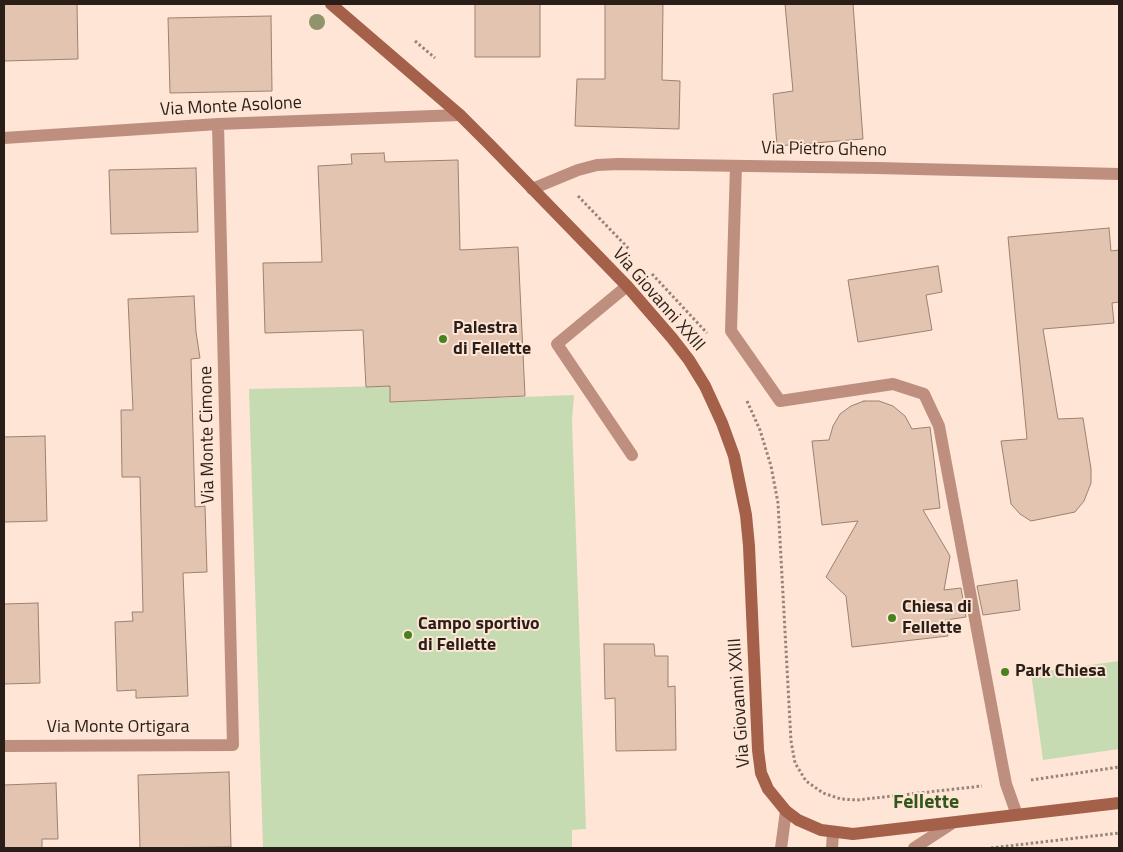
<!DOCTYPE html>
<html>
<head>
<meta charset="utf-8">
<style>
  body { margin:0 }
  #map { position:relative; width:1123px; height:852px; overflow:hidden; background:#fee5d5; font-family:"Titillium Web",sans-serif }
  canvas { display:block }
  .frame { position:absolute; inset:0; border:5px solid #2a1f18; pointer-events:none }
</style>
</head>
<body>
<div id="map">
<canvas width="1123" height="852"></canvas>
<div class="frame"></div>
</div>
<script>
const ctx = document.querySelector('canvas').getContext('2d');
ctx.lineJoin = 'round';
function paint(path, color) { ctx.fillStyle = color; ctx.fill(path, 'evenodd'); }
const shape = rows => new Path2D(rows.map(r => 'M' + r).join(''));
function trace(path, color, width, dash) { ctx.strokeStyle = color; ctx.lineWidth = width; ctx.lineCap = dash ? 'butt' : 'round'; ctx.setLineDash(dash || []); ctx.stroke(path); }
function write(font, color, halo, rows, align = 'center') {
  ctx.font = font + ' "Titillium Web",sans-serif'; ctx.lineWidth = 4; ctx.setLineDash([]); ctx.textBaseline = 'middle'; ctx.strokeStyle = halo; ctx.fillStyle = color; for (const [text, x, y, turn = 0] of rows) {
    ctx.save(); ctx.translate(x, y); ctx.rotate((+turn || 0) * Math.PI / 180); ctx.textAlign = isNaN(turn) ? turn : align; if (halo) ctx.strokeText(text, 0, 0); ctx.fillText(text, 0, 0); ctx.restore();
  }
}
paint(shape([
  [390,386,391,402,574,395,572,420,586,829,572,830,572,848,263,848,249,389],
  [1119,661,1119,749,1043,760,1031,673]
]), '#c7dbb3');
const building = shape([
  [4,4,77,4,78,59,4,61,4,4],
  [475,4,540,4,540,57,475,57,475,4],
  [605,4,663,4,662,80,680,81,679,129,575,126,577,79,605,79,605,4],
  [785,4,853,4,863,139,777,146,773,94,793,91,785,4],
  [271,16,272,91,170,93,168,18,271,16],
  [384,153,385,162,458,160,460,250,518,247,525,396,390,402,390,386,366,387,363,330,265,333,263,263,322,262,318,166,352,164,351,154,384,153],
  [196,168,198,232,111,234,109,170,196,168],
  [1109,228,1111,251,1119,250,1119,302,1112,303,1114,323,1043,329,1058,419,1083,418,1091,469,1091,483,1084,501,1075,512,1031,521,1020,514,1011,504,1001,441,1027,439,1008,237,1109,228],
  [938,266,942,292,926,295,932,330,858,342,848,280,938,266],
  [194,296,196,332,200,358,191,359,195,507,205,506,207,572,183,573,188,696,136,698,136,690,117,691,115,622,133,621,132,612,143,612,140,477,122,477,121,410,133,410,128,299,194,296],
  [864,401,879,401,893,406,905,416,912,429,930,427,940,508,923,510,950,556,944,590,961,588,966,617,946,620,948,636,852,647,846,596,826,577,858,521,822,525,812,441,829,440,833,426,840,414,851,406,864,401],
  [45,436,47,521,4,522,4,437,45,436],
  [1017,580,1020,610,983,615,977,586,1017,580],
  [38,603,40,683,4,684,4,604,38,603],
  [604,644,654,644,655,656,668,656,668,687,675,686,676,750,616,751,615,698,605,699,604,644],
  [229,772,231,847,140,848,138,775,229,772],
  [56,783,58,839,42,839,42,848,4,848,4,785,56,783]
]);
paint(building, '#e3c4b1');
trace(building, '#9d8170', 1);
trace(shape([
  [415,41,435,58],
  [578,196,629,249],
  [652,274,707,333],
  [747,401,760,430,771,466,778,503,791,741,795,763,806,781,823,793,841,799,857,800,982,786],
  [1031,780,1119,767],
  [991,848,1119,833]
]), '#968479', 3, [2.5, 2.5]);
trace(shape([
  [736,166,731,331,780,401,893,384,924,394,939,426,1001,758,1006,784,1017,815],
  [627,286,557,344,632,455]
]), '#be8e7e', 12);
trace(shape([
  [4,138,218,124,460,115],
  [532,189,578,170,597,165,618,164,877,168,1119,174],
  [4,746,233,745,218,124]
]), '#be8e7e', 12);
trace(shape([
  [781,848,786,811],
  [832,848,833,833],
  [914,848,951,824]
]), '#be8e7e', 12);
trace(shape([
  [331,4,460,115,490,145,627,286,672,338,689,360,705,386,722,423,734,456,746,515,749,546,758,750,761,773,768,789,786,811,798,820,821,830,853,834,1119,803]
]), '#a46049', 12);
ctx.fillStyle = '#91936c';
for (const [x, y] of [
  [317,22]
]) { ctx.beginPath(); ctx.arc(x, y, 8, 0, 2 * Math.PI); ctx.fill(); }
for (const [x, y, r, color] of [
  [443,339,5,"#47821e"],
  [892,618,5,"#47821e"],
  [408,635,5,"#47821e"],
  [1005,672,5,"#47821e"]
]) { const dot = new Path2D(); dot.arc(x, y, r, 0, 2 * Math.PI); ctx.fillStyle = color; ctx.fill(dot); trace(dot, '#fee5d5', 2); }
write('18px', '#2a1f18', '#fee5d5', [
  ["Via Monte Asolone",231,107,-3],
  ["Via Pietro Gheno",824,150,1],
  ["Via Giovanni XXIII",658,300,49],
  ["Via Monte Cimone",208,435,-91],
  ["Via Giovanni XXIII",740,703,-94],
  ["Via Monte Ortigara",118,728]
]);
write('bold 18px', '#2a1f18', '#fee5d5', [
  ["Palestra",453,329],
  ["di Fellette",453,350],
  ["Chiesa di",902,608],
  ["Fellette",902,629],
  ["Campo sportivo",418,625],
  ["di Fellette",418,646],
  ["Park Chiesa",1015,672]
], 'left');
write('bold 20px', '#31571a', '#fee5d5', [
  ["Fellette",926,803]
]);
</script>
</body>
</html>
